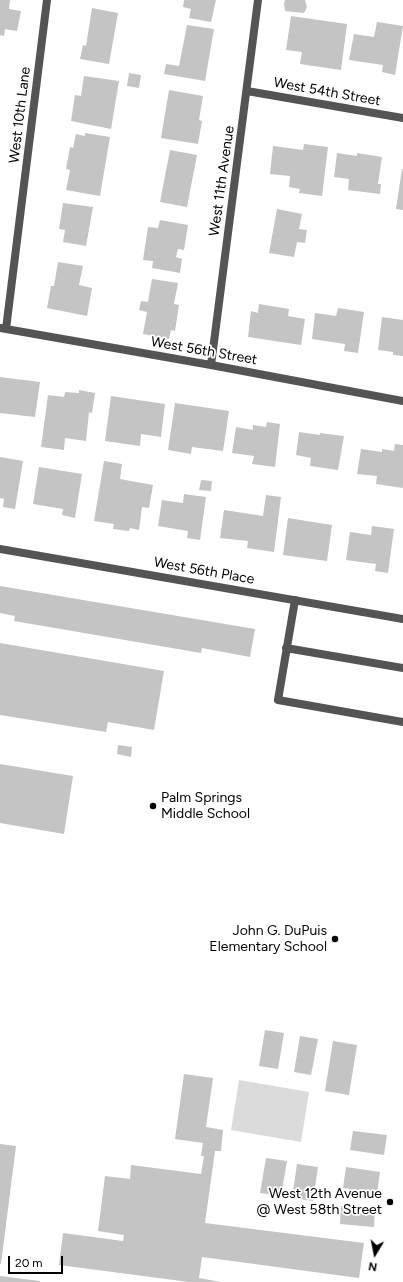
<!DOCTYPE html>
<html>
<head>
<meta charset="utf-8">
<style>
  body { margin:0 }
  #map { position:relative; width:403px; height:1282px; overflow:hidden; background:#fff; font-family:Figtree,sans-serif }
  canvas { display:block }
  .north { position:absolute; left:355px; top:1234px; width:40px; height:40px; -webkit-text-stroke:3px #fff; paint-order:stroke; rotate:190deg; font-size:11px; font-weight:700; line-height:16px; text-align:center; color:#000 }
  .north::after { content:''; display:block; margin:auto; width:14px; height:18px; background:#000; clip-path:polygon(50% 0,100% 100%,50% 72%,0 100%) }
  .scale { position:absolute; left:8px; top:1256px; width:55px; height:18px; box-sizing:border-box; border:2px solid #000; border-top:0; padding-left:5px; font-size:12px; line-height:14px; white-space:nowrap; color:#000; -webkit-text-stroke:3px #fff; paint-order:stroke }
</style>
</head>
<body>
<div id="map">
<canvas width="403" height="1282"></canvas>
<div class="north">N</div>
<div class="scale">20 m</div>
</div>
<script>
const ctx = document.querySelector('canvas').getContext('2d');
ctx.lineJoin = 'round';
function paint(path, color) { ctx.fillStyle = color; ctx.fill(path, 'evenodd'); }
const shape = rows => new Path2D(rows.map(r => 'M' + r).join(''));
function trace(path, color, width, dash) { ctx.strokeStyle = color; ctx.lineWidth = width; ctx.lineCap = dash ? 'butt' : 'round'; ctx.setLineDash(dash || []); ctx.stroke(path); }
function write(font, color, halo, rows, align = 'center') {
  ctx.font = font + ' Figtree,sans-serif'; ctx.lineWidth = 3.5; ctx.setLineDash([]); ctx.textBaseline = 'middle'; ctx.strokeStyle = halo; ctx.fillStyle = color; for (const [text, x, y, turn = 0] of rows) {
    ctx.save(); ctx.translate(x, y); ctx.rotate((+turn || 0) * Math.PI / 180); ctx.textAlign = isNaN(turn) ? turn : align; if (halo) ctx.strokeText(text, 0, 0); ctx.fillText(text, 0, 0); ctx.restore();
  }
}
paint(shape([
  [239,1080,309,1092,301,1142,231,1130]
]), '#dbdbdb');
paint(shape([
  [0,0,10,0,9,9,21,11,17,31,5,29,4,36,0,35],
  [184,0,216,0,211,22,189,18,191,9,183,7],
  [285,0,305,0,307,7,304,13,285,11,284,4],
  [92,8,118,13,109,64,80,59,83,45,86,46],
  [291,16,347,24,341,70,300,64,302,52,286,50],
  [377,22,403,26,395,75,382,72,383,65,349,60,354,34,374,37],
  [187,25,214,29,205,81,164,74,166,64,179,66],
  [129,73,141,75,139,88,127,86],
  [84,76,119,81,111,129,71,121,75,95,81,96],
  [169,90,203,96,199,120,202,121,198,144,161,138],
  [85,133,110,137,100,196,66,190,70,170,66,169,70,147,73,148,76,134,85,136],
  [304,144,328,147,322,196,299,193,300,189,289,187,290,176,270,174,273,146,303,150],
  [170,150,197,155,187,207,160,202],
  [337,153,357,156,357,153,382,157,378,184,381,184,380,194,348,190,349,179,334,177],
  [402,169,403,169,403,210,396,209],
  [63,203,93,207,86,246,63,242,65,230,59,229],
  [277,209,302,214,299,229,307,230,305,243,297,242,294,257,269,253],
  [160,220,188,225,184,250,178,249,176,257,182,259,180,273,152,268,153,261,143,260,148,227,158,228],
  [58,262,83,266,79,285,92,288,87,316,47,308,51,286,54,286],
  [152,279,178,283,174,304,179,305,175,331,171,330,169,339,143,334,147,312,139,310,141,301,148,302],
  [259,304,289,309,288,316,305,319,301,345,248,337,251,311,258,313],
  [338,308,364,312,358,353,344,351,345,344,312,339,315,313,336,316],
  [382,317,403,320,403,356,393,355,393,352,378,350],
  [0,377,40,382,35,417,0,413],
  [79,390,95,393,92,413,89,412,86,441,65,438,64,450,41,447,48,395,64,397,65,392,79,393],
  [111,396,165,404,161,437,141,434,140,446,105,441],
  [175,403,229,411,223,451,192,447,191,454,168,450],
  [267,422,280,424,275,467,252,464,254,456,232,453,236,427,253,430,253,425,266,427],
  [299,432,320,435,320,433,344,436,338,470,310,466,311,458,296,455],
  [395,444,403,445,403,488,376,484,377,476,357,474,361,449,382,452,382,449,394,451],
  [0,457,23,461,15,509,3,507,4,499,0,498],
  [104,461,122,464,120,479,153,485,149,508,142,507,139,530,130,528,129,531,113,529,114,524,94,521],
  [39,467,82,474,75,518,62,515,63,509,33,504],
  [201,480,212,481,211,491,199,490],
  [184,494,206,497,200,540,187,538,188,531,158,526,162,500,183,503],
  [266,495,281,497,274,552,247,548,248,541,220,538,224,510,263,516],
  [288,518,332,525,327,561,283,555],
  [372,526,394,529,388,573,375,571,376,564,346,560,350,532,371,535],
  [0,586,255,629,250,657,202,648,201,653,14,621,15,616,0,613],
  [0,643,164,671,154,730,108,722,106,732,0,715],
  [118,745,132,747,131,757,117,754],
  [0,764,73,776,64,834,0,823],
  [265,1030,284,1033,278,1069,259,1066],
  [300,1036,318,1039,311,1075,294,1072],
  [333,1041,357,1045,349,1095,325,1091],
  [184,1074,213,1078,206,1127,223,1130,221,1151,215,1151,205,1223,364,1243,359,1278,202,1257,199,1278,221,1282,189,1282,59,1265,63,1233,123,1241,124,1235,98,1231,105,1176,130,1179,131,1165,201,1174,204,1156,201,1156,203,1143,175,1139],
  [353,1131,387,1135,384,1155,350,1150],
  [0,1144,16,1146,1,1264,0,1264],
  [266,1158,287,1161,281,1196,260,1193],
  [297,1164,318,1167,313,1201,292,1198],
  [346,1167,380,1172,377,1193,343,1188],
  [341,1206,375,1209,374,1227,340,1224],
  [0,1276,40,1281,40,1282,0,1282]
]), '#c4c4c4');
trace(shape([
  [295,600,278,700,403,722],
  [286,648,403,668]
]), '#545454', 8);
trace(shape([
  [247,91,403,118],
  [0,328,211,365,403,401],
  [6,329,47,0],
  [211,365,258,0]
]), '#545454', 8);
trace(shape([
  [0,549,403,619]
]), '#545454', 8);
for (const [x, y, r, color] of [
  [153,806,4,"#000"],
  [335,939,4,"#000"],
  [390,1202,4,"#000"]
]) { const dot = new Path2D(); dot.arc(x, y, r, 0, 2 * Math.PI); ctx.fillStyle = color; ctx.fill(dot); trace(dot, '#fff', 1.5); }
write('14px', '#000', '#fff', [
  ["West 54th Street",327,92,10],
  ["West 10th Lane",20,115,-83],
  ["West 11th Avenue",222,181,-82],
  ["West 56th Street",204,351,10],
  ["West 56th Place",204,571,10]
]);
write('14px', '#000', '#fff', [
  ["Palm Springs",161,798,"left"],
  ["Middle School",161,814,"left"],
  ["John G. DuPuis",327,931],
  ["Elementary School",327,947],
  ["West 12th Avenue",382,1194],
  ["@ West 58th Street",382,1210]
], 'right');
</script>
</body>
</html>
